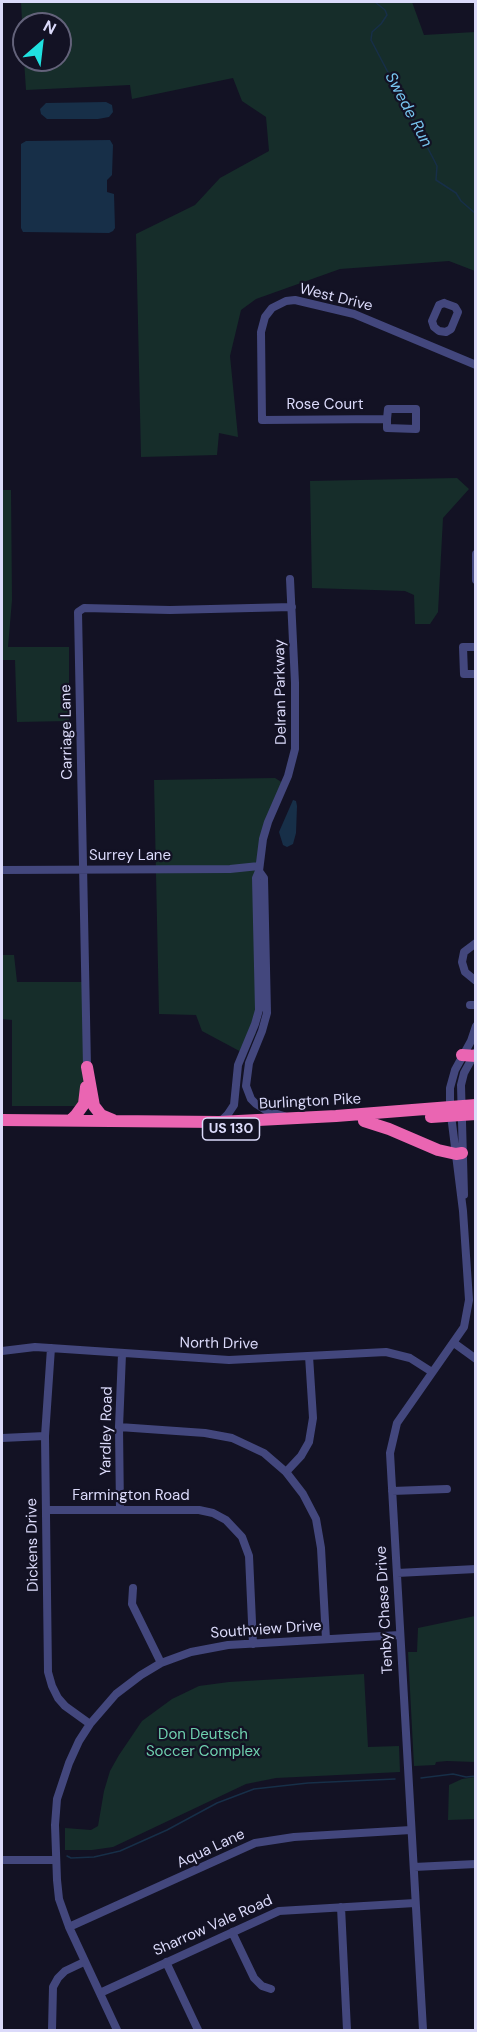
<!DOCTYPE html>
<html>
<head>
<meta charset="utf-8">
<style>
  body { margin:0 }
  #map { position:relative; width:477px; height:2032px; overflow:hidden; background:#131224; font-family:"DM Sans",sans-serif }
  canvas { display:block }
  .frame { position:absolute; inset:0; border:3px solid #dbdafa; pointer-events:none }
  .north { position:absolute; left:12px; top:12px; width:60px; height:60px; box-sizing:border-box; background:#131224; border:2px solid #63627a; border-radius:50%; rotate:28deg; font-size:16px; font-weight:700; line-height:24px; text-align:center; color:#dbdafa }
  .north::after { content:''; display:block; margin:auto; width:21px; height:27px; background:#20e1e0; clip-path:polygon(50% 0,100% 100%,50% 72%,0 100%) }
</style>
</head>
<body>
<div id="map">
<canvas width="477" height="2032"></canvas>
<div class="frame"></div>
<div class="north">N</div>
</div>
<script>
const ctx = document.querySelector('canvas').getContext('2d');
ctx.lineJoin = 'round';
function paint(path, color) { ctx.fillStyle = color; ctx.fill(path, 'evenodd'); }
const shape = rows => new Path2D(rows.map(r => 'M' + r).join(''));
function trace(path, color, width, dash) { ctx.strokeStyle = color; ctx.lineWidth = width; ctx.lineCap = dash ? 'butt' : 'round'; ctx.setLineDash(dash || []); ctx.stroke(path); }
function write(font, color, halo, rows, align = 'center') {
  ctx.font = font + ' "DM Sans",sans-serif'; ctx.lineWidth = 4.5; ctx.setLineDash([]); ctx.textBaseline = 'middle'; ctx.strokeStyle = halo; ctx.fillStyle = color; for (const [text, x, y, turn = 0] of rows) {
    ctx.save(); ctx.translate(x, y); ctx.rotate((+turn || 0) * Math.PI / 180); ctx.textAlign = isNaN(turn) ? turn : align; if (halo) ctx.strokeText(text, 0, 0); ctx.fillText(text, 0, 0); ctx.restore();
  }
}
paint(shape([
  [21,2,412,2,424,35,475,32,475,271,449,261,340,269,256,299,241,310,230,356,238,437,219,433,217,455,141,457,136,234,195,205,220,178,269,151,266,117,242,101,233,78,132,99,130,85,26,90,24,60,60,60,60,24,24,24,24,56],
  [457,478,469,489,443,518,438,612,430,624,415,624,414,595,405,591,312,588,310,481],
  [2,490,11,490,12,600,8,647,69,647,69,721,17,722,15,660,2,660],
  [275,778,286,785,262,846,260,865,256,1033,245,1054,202,1031,196,1015,159,1014,154,780],
  [2,955,14,955,17,982,87,982,88,1106,12,1106,12,1020,2,1019],
  [475,1616,475,1762,447,1761,436,1762,435,1765,414,1766,408,1652,417,1652,418,1628],
  [364,1674,368,1747,399,1746,400,1772,276,1778,246,1784,113,1847,92,1850,65,1850,65,1828,91,1830,98,1826,104,1791,110,1771,119,1755,142,1721,172,1699,199,1686,229,1682],
  [475,1777,475,1819,448,1820,449,1785,462,1779]
]), '#162d2a');
paint(shape([
  [106,102,112,105,113,112,109,117,98,119,47,119,41,114,40,109,46,103],
  [110,140,113,145,112,175,107,180,107,192,114,194,115,228,113,231,109,233,23,232,21,228,21,144,26,141],
  [293,800,296,801,297,806,296,833,293,844,287,847,283,845,279,832]
]), '#172f48');
trace(shape([
  [375,2,385,10,387,15,381,24,372,32,371,40,434,160,437,166,436,180,456,193,461,201,476,214],
  [421,1778,453,1774,466,1777,476,1776],
  [67,1856,71,1858,94,1857,120,1851,167,1830,217,1803,254,1789,308,1783,395,1779]
]), '#172f48', 1.5);
trace(shape([
  [444,303,455,307,458,312,451,329,446,332,439,331,434,327,432,321,439,305,444,303],
  [387,419,387,428,416,429,416,409,388,409,387,419,262,420,261,332,265,317,272,308,286,301,295,300,354,314,476,365],
  [476,554,476,580],
  [476,647,463,647,464,674,476,674],
  [2,870,230,869,259,866],
  [259,871,264,878,267,1013,262,1031,249,1063,246,1086,251,1099,256,1104,267,1111,284,1116],
  [476,943,464,952,462,962,465,972,476,981],
  [470,1005,476,1005],
  [87,1067,78,612,84,608,170,610,292,607],
  [220,1122,228,1114,234,1105,238,1065,255,1024,259,1010,256,878,259,871,263,839,268,822,288,776,295,749,295,683,290,579],
  [464,1195,461,1085,464,1073,475,1053],
  [454,1343,476,1359],
  [51,1348,45,1436,48,1672,52,1686,58,1698,65,1706,90,1724],
  [2,1351,35,1347,229,1360,386,1352,410,1358,432,1372],
  [119,1427,205,1433,232,1438,264,1453,286,1472,303,1494,316,1519,321,1548,326,1639],
  [2,1438,45,1436],
  [286,1472,301,1456,309,1442,313,1418,309,1356],
  [392,1491,447,1489],
  [46,1510,199,1510,213,1513,226,1520,242,1537,249,1556,253,1644],
  [120,1510,119,1427,122,1354],
  [397,1573,476,1569],
  [133,1588,132,1604,161,1663],
  [2,1860,56,1860],
  [414,1867,476,1864],
  [341,1907,347,2030],
  [69,1927,255,1843,294,1837,411,1830],
  [232,1932,254,1978,262,1986,271,1989],
  [166,1962,198,2030],
  [100,1993,279,1911,415,1903],
  [52,2030,53,1987,58,1978,65,1971,84,1962],
  [117,2030,69,1927,59,1899,57,1880,55,1825,57,1799,69,1763,79,1741,90,1724,116,1694,141,1675,161,1663,191,1652,228,1645,400,1635],
  [423,2030,390,1453,397,1423,464,1327,469,1300,463,1211,450,1107,450,1088,455,1070,471,1041,476,1026]
]), '#43477d', 8);
trace(shape([
  [462,1055,476,1056],
  [87,1067,94,1106,101,1115,113,1120],
  [431,1117,476,1114],
  [2,1120,219,1122,336,1116,476,1105],
  [71,1120,76,1115,84,1104,86,1087],
  [364,1121,389,1129,438,1150,456,1154,462,1153]
]), '#ea65b2', 12);
for (const [x, y, w] of [
  [231,1129,57]
]) { const box = new Path2D(); box.roundRect(x - w / 2, y - 11, w, 22, 4.5); ctx.fillStyle = '#131224'; ctx.fill(box); trace(box, '#dbdafa', 1.5); }
write('bold 14px', '#dbdafa', null, [
  ["US 130",231,1129]
]);
write('15px', '#dbdafa', '#131224', [
  ["West Drive",336,298,14],
  ["Rose Court",325,405],
  ["Delran Parkway",281,692,-91],
  ["Carriage Lane",67,732,-91],
  ["Surrey Lane",130,856],
  ["Burlington Pike",310,1102,-3],
  ["North Drive",219,1344,1],
  ["Yardley Road",107,1431,-89],
  ["Farmington Road",131,1496],
  ["Dickens Drive",33,1545,-91],
  ["Tenby Chase Drive",385,1610,-93],
  ["Southview Drive",266,1630,-4],
  ["Aqua Lane",211,1849,-25],
  ["Sharrow Vale Road",213,1926,-24]
]);
write('15px', '#6fd1af', '#131224', [
  ["Don Deutsch",203,1735],
  ["Soccer Complex",203,1752]
]);
write('italic 16px', '#76c2ec', '#131224', [
  ["Swede Run",408,110,62]
]);
</script>
</body>
</html>
